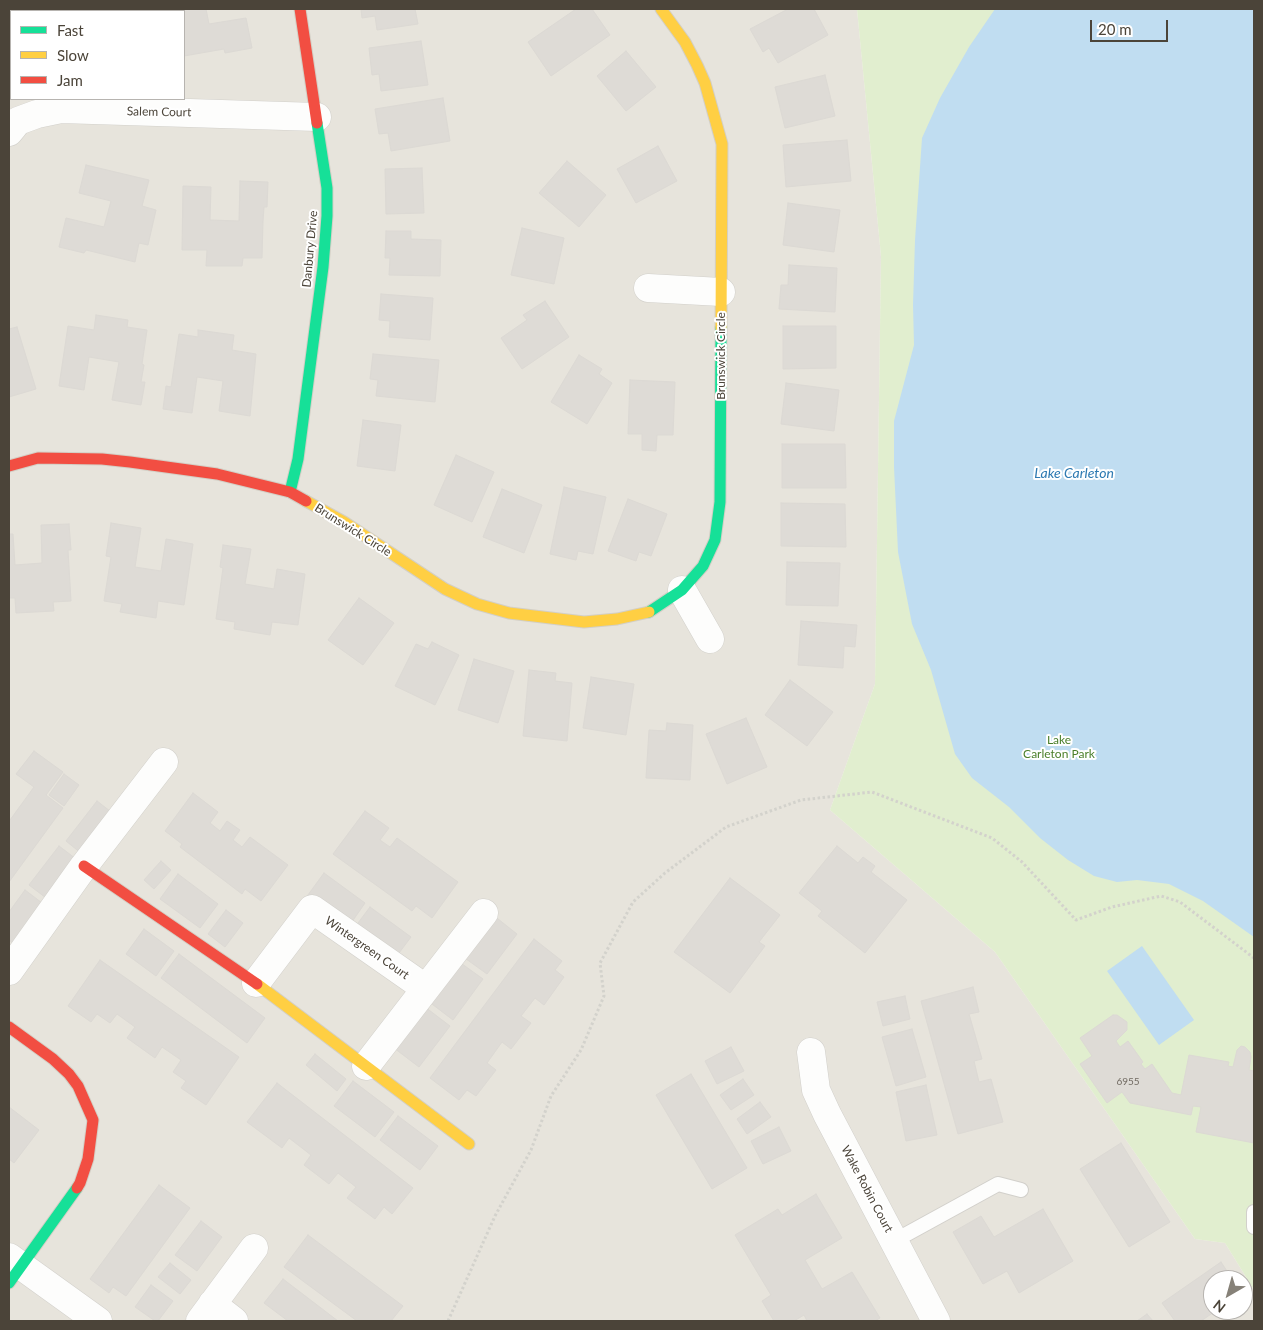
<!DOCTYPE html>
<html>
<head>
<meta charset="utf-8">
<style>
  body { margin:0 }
  #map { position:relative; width:1263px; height:1330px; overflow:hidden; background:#f4f2ee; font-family:Lato,sans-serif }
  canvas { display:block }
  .frame { position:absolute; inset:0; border:10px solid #4b4439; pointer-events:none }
  .legend { position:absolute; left:10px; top:10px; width:175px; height:90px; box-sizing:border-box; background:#fff; border:1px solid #b7b4b0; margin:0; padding:6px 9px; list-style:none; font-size:15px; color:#4b4439 }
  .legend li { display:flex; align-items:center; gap:10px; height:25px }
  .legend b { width:25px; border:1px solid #b7b4b0 }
  .north { position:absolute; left:1203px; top:1270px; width:50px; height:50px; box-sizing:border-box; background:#fff; border:1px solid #b7b4b0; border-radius:50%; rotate:218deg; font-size:14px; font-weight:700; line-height:20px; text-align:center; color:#4b4439 }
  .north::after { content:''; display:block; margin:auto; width:18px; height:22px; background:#868178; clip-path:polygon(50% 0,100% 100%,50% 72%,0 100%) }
  .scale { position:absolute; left:1090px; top:20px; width:78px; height:22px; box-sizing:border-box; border:2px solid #4b4439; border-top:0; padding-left:6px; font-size:15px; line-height:18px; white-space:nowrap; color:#4b4439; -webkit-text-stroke:4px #fff; paint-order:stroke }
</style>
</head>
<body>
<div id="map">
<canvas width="1263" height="1330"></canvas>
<div class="frame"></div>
<ul class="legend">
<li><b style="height:6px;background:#16e098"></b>Fast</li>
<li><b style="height:6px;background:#ffcf43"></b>Slow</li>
<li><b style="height:6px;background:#f24e42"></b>Jam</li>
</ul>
<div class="north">N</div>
<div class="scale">20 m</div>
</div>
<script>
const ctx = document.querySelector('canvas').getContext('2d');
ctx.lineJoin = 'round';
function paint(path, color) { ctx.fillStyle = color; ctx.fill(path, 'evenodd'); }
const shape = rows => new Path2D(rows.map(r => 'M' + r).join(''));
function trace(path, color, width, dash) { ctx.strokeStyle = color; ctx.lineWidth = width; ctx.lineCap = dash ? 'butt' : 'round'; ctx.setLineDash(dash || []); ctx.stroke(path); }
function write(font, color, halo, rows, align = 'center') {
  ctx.font = font + ' Lato,sans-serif'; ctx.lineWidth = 4; ctx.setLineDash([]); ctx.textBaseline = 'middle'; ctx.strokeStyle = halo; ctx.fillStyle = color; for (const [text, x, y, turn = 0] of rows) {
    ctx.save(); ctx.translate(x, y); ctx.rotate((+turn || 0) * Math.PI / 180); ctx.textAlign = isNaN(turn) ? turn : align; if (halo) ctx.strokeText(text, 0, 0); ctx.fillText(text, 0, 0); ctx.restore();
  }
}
paint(shape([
  [9,9,857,9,881,256,875,684,830,810,995,952,1195,1239,1225,1243,1254,1290,1254,1321,9,1321],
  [11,11,184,11,184,99,11,99],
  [1213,1280,1243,1280,1243,1310,1213,1310]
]), '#e7e4dc');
paint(shape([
  [857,9,1254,9,1254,1290,1225,1243,1195,1239,995,952,830,810,875,684,881,256]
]), '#e1eecf');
paint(shape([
  [995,9,1254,9,1254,937,1203,901,1169,884,1137,880,1117,882,1094,876,1068,860,1040,838,1009,807,972,778,955,754,931,670,912,624,898,552,894,467,894,421,914,345,913,305,915,240,922,138,940,98,969,47],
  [1142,946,1194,1020,1159,1045,1107,971]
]), '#c0ddf1');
const building = shape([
  [36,9,61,9,62,11,36,11,36,9],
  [89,9,118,9,119,11,89,11,89,9],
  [161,9,206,9,209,24,246,18,252,48,225,53,224,49,184,56,184,11,161,11,161,9],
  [361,9,415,9,418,24,377,30,375,16,362,18,361,9],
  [576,9,592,9,610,35,551,76,528,42,576,9],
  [788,9,814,9,828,35,778,63,769,48,763,52,750,29,788,9],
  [9,22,11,29,11,41,9,42,9,22],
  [421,41,428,85,381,91,379,74,372,75,369,48,421,41],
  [626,51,656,87,626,111,597,76,626,51],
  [825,75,835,116,785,128,775,87,825,75],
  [443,98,450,141,391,151,388,133,379,134,375,109,443,98],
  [847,140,851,181,786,187,783,145,847,140],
  [658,146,677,181,636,203,617,169,658,146],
  [567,161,606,195,579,227,539,193,567,161],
  [86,165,149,180,142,206,156,210,148,245,139,243,135,262,86,250,84,253,59,247,66,218,104,227,111,201,79,193,86,165],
  [422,168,424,213,386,214,385,169,422,168],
  [240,181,268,182,267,207,264,207,263,221,262,258,243,258,242,266,206,266,207,250,182,250,183,186,211,187,210,220,239,221,240,181],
  [788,203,840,210,834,252,783,245,788,203],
  [522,228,564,238,554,284,511,275,522,228],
  [386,231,411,231,411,239,441,240,440,276,389,275,390,258,385,258,386,231],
  [789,265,837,268,835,312,779,309,781,285,788,285,789,265],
  [381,294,433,298,430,340,389,337,390,321,379,320,381,294],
  [545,301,569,337,522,369,501,338,527,320,523,315,545,301],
  [96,315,128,320,127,327,147,330,142,364,144,365,141,382,145,382,141,405,112,400,119,362,89,357,84,390,59,386,68,326,94,330,96,315],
  [783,326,836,326,836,368,783,369,783,326],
  [17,327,36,389,9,397,9,329,17,327],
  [198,330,234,335,232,350,256,354,250,416,219,411,223,381,197,377,192,413,163,409,166,386,171,387,179,334,198,337,198,330],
  [373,354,439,360,435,402,376,396,378,380,370,379,373,354],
  [579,355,602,369,599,374,612,383,587,424,551,402,579,355],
  [630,380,675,382,673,435,657,435,656,451,642,450,642,434,628,434,630,380],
  [786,383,839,390,834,431,781,424,786,383],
  [363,420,401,425,395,471,357,466,363,420],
  [782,444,845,444,846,488,782,488,782,444],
  [456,455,494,472,472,522,434,505,456,455],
  [564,487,606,497,593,554,578,551,576,560,550,554,564,487],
  [502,489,542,505,524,553,483,537,502,489],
  [628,499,667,514,651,556,639,552,636,561,608,551,628,499],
  [781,503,845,504,846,547,781,546,781,503],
  [111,523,141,528,135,567,161,571,166,539,193,544,184,605,158,601,156,618,120,612,122,604,104,601,111,557,106,556,111,523],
  [69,524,71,550,68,550,71,601,53,602,54,611,16,613,15,598,9,598,9,534,13,534,15,565,42,563,41,525,69,524],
  [223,545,251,549,245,584,274,589,277,569,305,574,298,625,272,622,270,635,234,629,235,622,216,619,223,568,220,567,223,545],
  [787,562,840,563,838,606,786,605,787,562],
  [359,598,394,623,363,665,328,640,359,598],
  [801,621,857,625,855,647,844,646,843,668,798,665,801,621],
  [432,642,459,655,435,705,395,686,416,644,428,649,432,642],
  [474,659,514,671,498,723,458,710,474,659],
  [529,670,556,673,555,681,572,683,567,741,523,736,529,670],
  [591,677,634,684,626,735,583,728,591,677],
  [790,680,833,712,807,746,765,715,790,680],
  [746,718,767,767,727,784,706,734,746,718],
  [667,723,693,725,690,780,646,778,649,730,666,731,667,723],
  [34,751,63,772,46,795,63,808,9,882,9,819,10,820,34,787,16,774,34,751],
  [64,774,79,785,64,806,49,795,64,774],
  [193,793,218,812,210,823,220,831,227,821,240,830,233,840,242,847,250,837,288,865,261,901,245,889,242,894,180,847,182,844,165,831,193,793],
  [97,801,119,818,87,858,66,841,97,801],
  [365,811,389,828,380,840,390,847,397,838,458,882,432,918,416,906,412,911,333,854,365,811],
  [59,846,84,865,54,904,29,885,59,846],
  [837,846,858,863,863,857,875,866,871,872,907,900,865,953,818,916,822,911,799,893,837,846],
  [161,861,171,870,154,889,144,880,161,861],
  [324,873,365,903,347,929,305,899,324,873],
  [178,874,218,904,200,928,160,899,178,874],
  [730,878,780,915,759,942,765,946,730,993,674,952,730,878],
  [25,890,50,909,21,949,9,940,9,912,25,890],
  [370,907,411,937,393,961,352,931,370,907],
  [226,910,243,923,225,947,208,934,226,910],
  [493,915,517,934,487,974,462,956,493,915],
  [144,929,174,951,156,976,126,954,144,929],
  [534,939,562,961,555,970,564,977,544,1005,535,998,521,1016,531,1023,511,1049,502,1042,487,1063,496,1070,476,1096,467,1090,459,1100,430,1078,534,939],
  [179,954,265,1018,247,1043,161,978,179,954],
  [100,960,239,1057,206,1105,181,1088,186,1081,173,1072,181,1060,162,1047,155,1058,127,1038,135,1027,117,1014,110,1023,97,1014,91,1022,68,1006,100,960],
  [458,961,483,979,453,1020,428,1001,458,961],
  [973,987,979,1012,969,1014,982,1059,974,1061,979,1082,991,1079,1003,1122,958,1134,921,1001,973,987],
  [905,996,910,1019,883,1026,877,1002,905,996],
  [425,1007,450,1026,419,1067,394,1048,425,1007],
  [1113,1015,1117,1015,1127,1022,1127,1030,1116,1041,1120,1047,1128,1041,1143,1062,1141,1064,1145,1069,1152,1064,1172,1093,1181,1095,1189,1055,1229,1062,1228,1066,1233,1067,1237,1050,1241,1046,1245,1047,1250,1052,1251,1057,1249,1070,1254,1071,1254,1069,1254,1143,1196,1132,1201,1107,1193,1106,1191,1115,1130,1103,1122,1092,1107,1103,1080,1064,1092,1056,1080,1038,1113,1015],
  [912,1029,926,1077,896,1086,882,1037,912,1029],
  [731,1047,744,1071,717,1084,705,1061,731,1047],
  [315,1054,346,1079,337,1091,306,1065,315,1054],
  [691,1074,747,1168,712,1189,656,1095,691,1074],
  [743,1079,754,1095,731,1110,720,1095,743,1079],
  [353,1081,394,1112,375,1137,334,1106,353,1081],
  [277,1083,413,1188,392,1214,384,1207,375,1219,347,1198,356,1187,338,1173,329,1184,304,1165,311,1155,289,1138,282,1148,247,1122,277,1083],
  [926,1085,937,1135,906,1141,896,1092,926,1085],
  [760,1102,771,1117,747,1134,737,1119,760,1102],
  [9,1107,39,1130,14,1163,9,1159,9,1107],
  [398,1116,438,1146,420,1170,380,1140,398,1116],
  [779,1127,791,1151,763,1164,751,1141,779,1127],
  [1121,1143,1170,1222,1129,1247,1080,1169,1121,1143],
  [159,1185,190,1208,126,1296,113,1287,109,1293,90,1279,159,1185],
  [816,1194,842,1238,805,1260,822,1289,852,1272,880,1318,875,1321,807,1321,804,1315,794,1321,774,1321,762,1301,771,1295,735,1235,778,1209,782,1215,816,1194],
  [1043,1209,1073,1261,1019,1293,1007,1271,983,1284,953,1232,981,1216,994,1237,1043,1209],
  [201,1221,222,1237,197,1271,175,1255,201,1221],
  [308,1235,403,1306,391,1321,357,1321,284,1267,308,1235],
  [1221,1262,1233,1280,1213,1280,1213,1310,1217,1310,1201,1321,1175,1321,1162,1303,1221,1262],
  [170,1263,191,1280,180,1294,158,1277,170,1263],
  [283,1279,338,1321,288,1321,264,1303,283,1279],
  [151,1285,173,1301,158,1321,155,1321,135,1307,151,1285],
  [1147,1314,1153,1321,1137,1321,1147,1314]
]);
paint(building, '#dedbd6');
trace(building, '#dcd9d4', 1);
const lane = shape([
  [1254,1212,1254,1227],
  [894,1241,998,1184,1021,1190]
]);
const street = shape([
  [9,132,18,121,37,114,61,109,317,117],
  [648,288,721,292],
  [682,590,710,639],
  [9,971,84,866,164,762],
  [256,983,312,909,425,988],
  [811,1052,816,1090,827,1114,936,1321],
  [366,1066,484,913],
  [9,1257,98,1321],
  [212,1304,234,1321],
  [200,1321,254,1248]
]);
const fast = shape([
  [290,492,298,459,323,267,327,216,327,188,317,123],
  [649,612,682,590,703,566,715,540,720,502,721,328],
  [9,1283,77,1188]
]);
const slow = shape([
  [661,9,685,42,697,65,705,83,722,144,721,328],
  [306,501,344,522,445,589,477,604,509,613,584,622,617,619,649,612],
  [257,984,469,1144]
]);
const jam = shape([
  [300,9,317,123],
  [9,466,38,458,102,459,130,462,217,474,290,492,306,501],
  [84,866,257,984],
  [9,1027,53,1059,69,1074,78,1086,93,1120,88,1159,80,1183,77,1188]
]);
trace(lane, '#d2d0cb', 16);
trace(street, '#d2d0cb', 29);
trace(fast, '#d3cfc5', 13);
trace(slow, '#d3cfc5', 13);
trace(jam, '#d3cfc5', 13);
trace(shape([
  [448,1321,495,1216,531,1150,551,1096,581,1050,604,996,600,963,633,902,665,873,726,827,801,800,872,792,992,838,1022,862,1076,920,1112,907,1161,896,1180,902,1254,958]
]), '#d3d2cc', 3, [2.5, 2.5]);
trace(lane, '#fdfdfc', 14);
trace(street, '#fdfdfc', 28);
trace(fast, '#16e098', 11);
trace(slow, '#ffcf43', 11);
trace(jam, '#f24e42', 11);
write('10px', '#706a61', null, [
  ["6955",1128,1082]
]);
write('12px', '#4b4439', '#fff', [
  ["Salem Court",159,112,1],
  ["Danbury Drive",310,249,-85],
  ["Brunswick Circle",721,356,-90],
  ["Brunswick Circle",353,530,32],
  ["Wintergreen Court",367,948,35],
  ["Wake Robin Court",867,1189,62]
]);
write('12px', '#4a7f2a', '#fff', [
  ["Lake",1059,740],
  ["Carleton Park",1059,754]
]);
write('italic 14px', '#2e7ab2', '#fff', [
  ["Lake Carleton",1074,473]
]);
</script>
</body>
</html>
